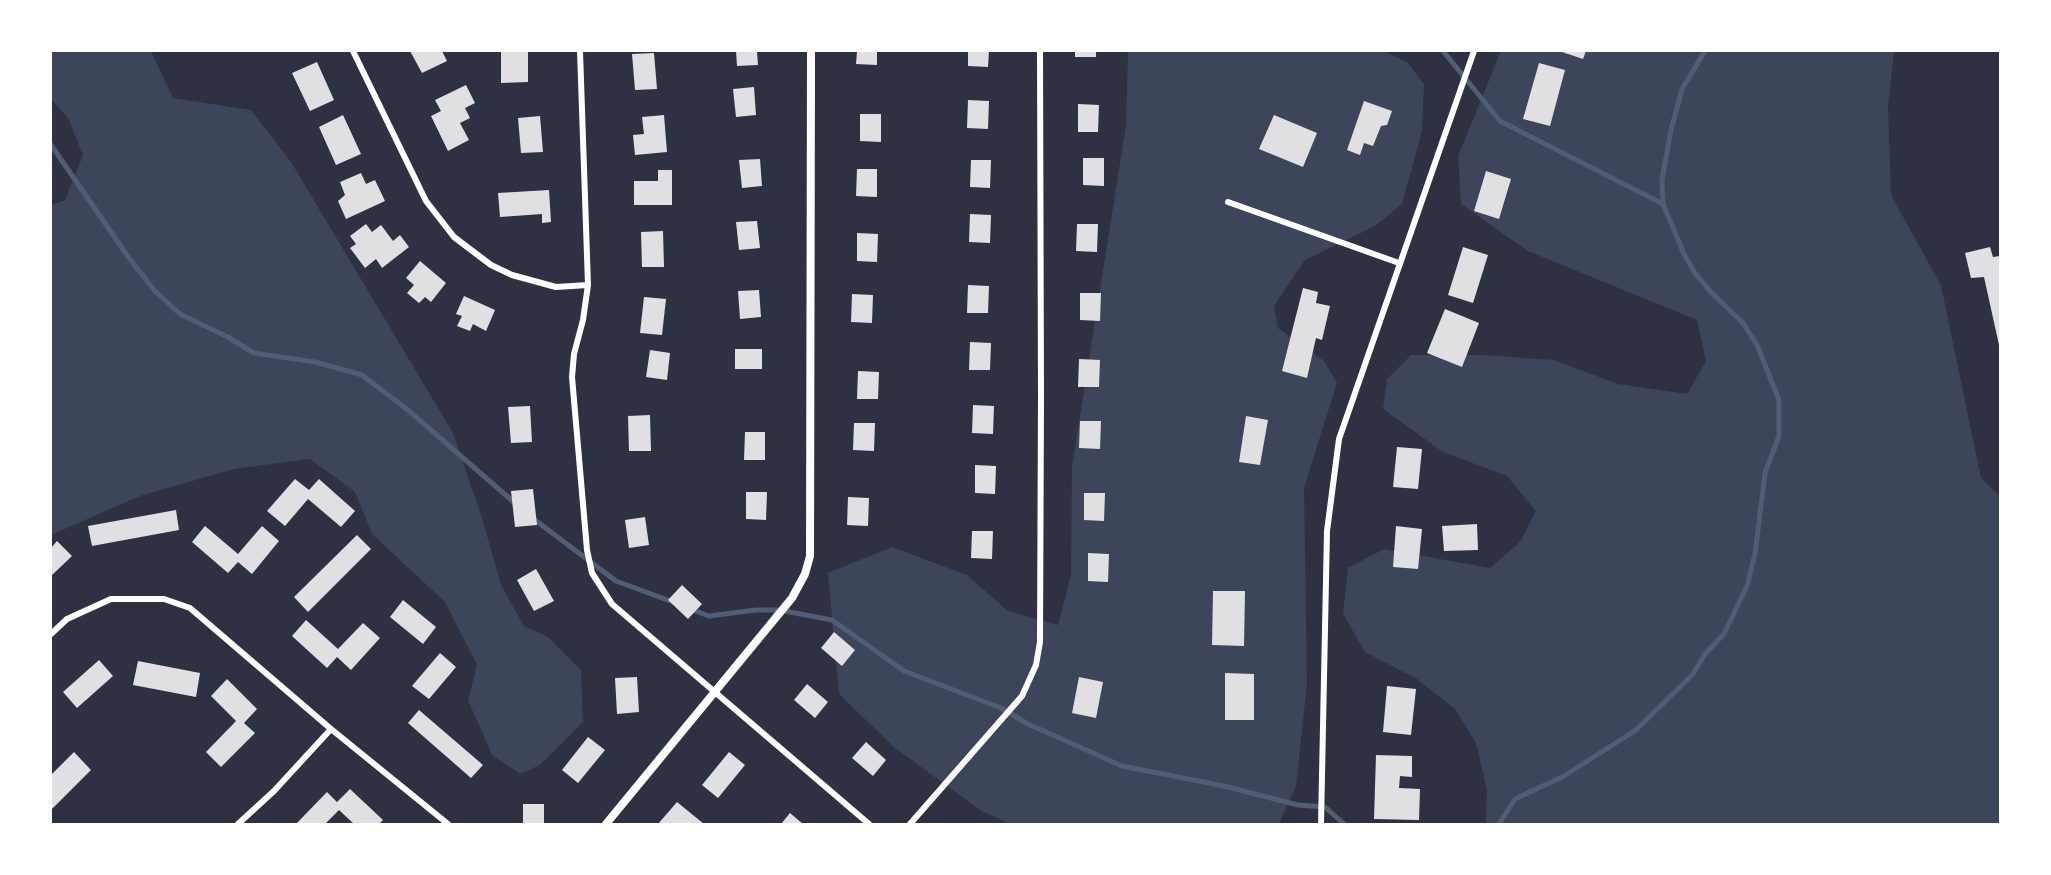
<!DOCTYPE html>
<html>
<head>
<meta charset="utf-8">
<style>
  body { margin:0 }
  #map { position:relative; width:2051px; height:875px; overflow:hidden; background:#2d3142; font-family:"Roboto Condensed",sans-serif }
  canvas { display:block }
  .frame { position:absolute; inset:0; border:52px solid #fff; pointer-events:none }
</style>
</head>
<body>
<div id="map">
<canvas width="2051" height="875"></canvas>
<div class="frame"></div>
</div>
<script>
const ctx = document.querySelector('canvas').getContext('2d');
ctx.lineJoin = 'round';
function paint(path, color) { ctx.fillStyle = color; ctx.fill(path, 'evenodd'); }
const shape = rows => new Path2D(rows.map(r => 'M' + r).join(''));
function trace(path, color, width, dash) { ctx.strokeStyle = color; ctx.lineWidth = width; ctx.lineCap = dash ? 'butt' : 'round'; ctx.setLineDash(dash || []); ctx.stroke(path); }
paint(shape([
  [51,51,151,51,173,98,251,110,291,162,453,433,482,518,501,585,524,626,548,637,581,670,583,722,540,765,520,774,492,755,468,700,477,665,445,602,372,534,355,492,310,459,234,469,140,496,51,535,51,205,65,200,83,155,68,118,51,99],
  [1128,51,1384,51,1407,62,1424,84,1422,131,1402,204,1375,226,1305,260,1274,306,1278,328,1324,361,1337,383,1304,488,1307,684,1296,786,1279,824,1011,824,983,812,895,748,839,694,828,573,892,547,967,575,1008,611,1058,625,1071,575,1072,467,1126,125],
  [1501,51,1894,51,1888,107,1891,195,1941,285,1981,478,2000,496,2000,824,1486,824,1487,790,1476,743,1455,709,1417,679,1365,652,1343,614,1348,568,1384,549,1490,568,1521,541,1536,511,1507,476,1443,452,1383,409,1387,379,1411,355,1483,355,1554,360,1618,384,1687,394,1706,361,1697,320,1528,251,1461,204,1458,156]
]), '#3c4559');
trace(shape([
  [1443,51,1500,121,1663,204],
  [51,145,129,258,155,291,180,314,228,337,254,353,315,362,362,375,408,410,517,505],
  [531,517,616,581,673,602],
  [690,609,709,616,756,610,779,610,832,620,904,671,1001,708,1028,724,1122,766,1224,786,1298,805,1325,807,1344,824],
  [1499,824,1515,799,1564,776,1636,730,1693,674,1705,654,1724,634,1747,586,1755,554,1765,473,1779,436,1779,400,1757,345,1743,323,1710,291,1695,273,1684,254,1663,204,1662,180,1671,130,1682,89,1705,51]
]), '#4f5d75', 5);
paint(shape([
  [410,51,442,51,447,61,422,73],
  [501,51,528,51,528,82,501,83],
  [736,51,757,51,758,65,737,66],
  [857,51,877,51,877,65,856,64],
  [968,51,989,51,988,67,968,66],
  [1075,51,1096,51,1096,57,1075,57],
  [1559,51,1586,51,1583,59],
  [654,53,657,89,635,90,632,54],
  [317,62,334,100,310,111,292,73],
  [1539,63,1565,70,1550,126,1523,119],
  [466,85,475,103,465,108,470,118,460,123,469,140,448,151,431,116,441,111,435,100],
  [754,87,756,115,736,117,733,89],
  [968,100,989,101,988,129,967,128],
  [1364,101,1392,111,1387,125,1381,126,1373,146,1364,143,1360,155,1347,150],
  [1078,104,1099,105,1098,132,1078,132],
  [860,114,881,114,881,142,860,141],
  [343,115,361,154,336,165,319,127],
  [664,115,667,152,635,155,633,135,644,134,642,117],
  [1274,115,1317,133,1303,167,1259,149],
  [540,116,543,152,521,153,518,118],
  [1083,158,1104,158,1104,186,1083,185],
  [760,159,762,186,742,188,739,160],
  [971,160,991,160,990,188,970,187],
  [857,169,877,169,877,197,856,196],
  [658,170,672,170,672,205,634,205,634,181,658,181],
  [1486,171,1511,179,1499,219,1474,211],
  [361,173,366,184,375,180,385,201,346,219,338,201,345,195,340,182],
  [549,190,551,222,542,223,542,214,500,217,498,193],
  [970,214,991,215,990,243,969,242],
  [757,221,760,248,739,250,736,222],
  [366,224,372,232,381,225,393,241,400,235,409,247,382,268,376,259,365,268,350,248,356,244,350,236],
  [1077,224,1098,224,1097,252,1076,251],
  [663,231,664,267,642,267,641,232],
  [857,233,878,234,877,262,857,261],
  [1463,247,1488,255,1473,303,1448,295],
  [1990,247,1993,257,2000,256,1999,345,1984,277,1971,278,1965,253],
  [420,261,446,283,431,302,425,297,419,303,407,293,414,285,406,278],
  [968,285,989,286,988,313,967,313],
  [1303,288,1318,292,1316,303,1330,306,1322,340,1316,338,1307,378,1282,371],
  [759,290,761,317,740,319,738,291],
  [1080,293,1101,293,1100,321,1080,320],
  [852,294,873,295,872,323,851,322],
  [464,296,495,310,486,331,473,324,470,331,457,326,462,316,456,314],
  [644,297,666,299,662,335,640,333],
  [1445,309,1479,323,1462,367,1427,353],
  [970,342,991,343,990,370,969,370],
  [735,349,762,349,762,369,735,369],
  [650,350,670,353,667,380,646,377],
  [1079,359,1100,360,1099,387,1078,387],
  [858,371,879,372,878,399,857,399],
  [973,405,994,406,993,434,972,433],
  [530,406,532,442,511,443,508,407],
  [650,415,651,451,629,451,628,416],
  [1246,416,1268,420,1260,465,1239,462],
  [1080,421,1101,421,1100,449,1079,448],
  [854,423,875,423,874,451,853,450],
  [745,432,765,432,765,460,744,460],
  [1397,447,1422,449,1418,489,1393,487],
  [975,465,996,466,995,494,975,493],
  [295,479,309,490,319,479,355,511,341,527,308,499,285,526,267,511],
  [533,489,537,525,515,527,511,491],
  [746,492,767,492,766,520,746,519],
  [1084,493,1105,493,1104,521,1084,520],
  [848,497,869,498,868,526,847,525],
  [176,510,179,530,92,546,88,526],
  [645,517,649,545,629,548,625,520],
  [1477,524,1478,550,1444,551,1442,526],
  [205,526,238,554,262,526,279,541,252,574,238,562,228,573,192,542],
  [1396,526,1422,529,1418,569,1393,567],
  [972,531,993,531,992,559,971,558],
  [357,535,371,549,308,612,294,597],
  [57,541,72,556,51,576,51,548],
  [1088,553,1109,554,1108,582,1088,581],
  [536,569,554,601,534,611,517,580],
  [682,585,702,604,688,619,668,600],
  [1213,591,1245,591,1244,646,1212,645],
  [403,600,436,627,423,644,390,617],
  [306,620,338,649,363,623,380,638,351,670,337,657,327,668,292,636],
  [834,632,855,650,842,666,821,648],
  [440,653,456,667,429,699,412,686],
  [99,660,113,676,77,708,63,692],
  [138,661,200,673,196,697,133,685],
  [1225,673,1254,674,1254,720,1225,720],
  [637,677,639,712,617,714,615,678],
  [1079,677,1103,682,1096,718,1072,713],
  [227,679,257,709,244,723,255,733,221,767,206,752,236,721,211,696],
  [807,684,828,702,815,718,794,700],
  [1387,686,1416,689,1411,735,1383,732],
  [419,710,483,765,471,778,408,723],
  [588,737,605,750,578,783,562,770],
  [866,742,886,760,873,776,852,758],
  [74,752,91,770,51,810,51,775],
  [729,752,745,765,718,798,702,785],
  [1376,755,1412,756,1412,777,1400,776,1399,788,1420,789,1419,820,1374,819],
  [350,789,383,820,379,824,354,824,339,810,325,824,296,824,327,792,337,802],
  [677,802,704,824,658,824],
  [523,804,544,804,544,824,523,824],
  [790,813,803,824,781,824]
]), '#e0e0e3');
trace(shape([
  [353,51,426,201,454,237,491,265,512,275,556,287,588,285],
  [580,51,588,285,583,320,574,354,572,377,587,550,592,573,612,604,869,824],
  [1228,202,1399,263],
  [51,634,67,619,111,599,164,599,190,608,331,729,448,824],
  [238,824,274,791,331,729],
  [910,824,1022,696,1036,665,1040,642,1041,396,1040,51],
  [1321,824,1327,531,1339,439,1474,51]
]), '#fff', 6);
trace(shape([
  [606,824,792,598,805,574,810,556,811,51]
]), '#fff', 8);
</script>
</body>
</html>
